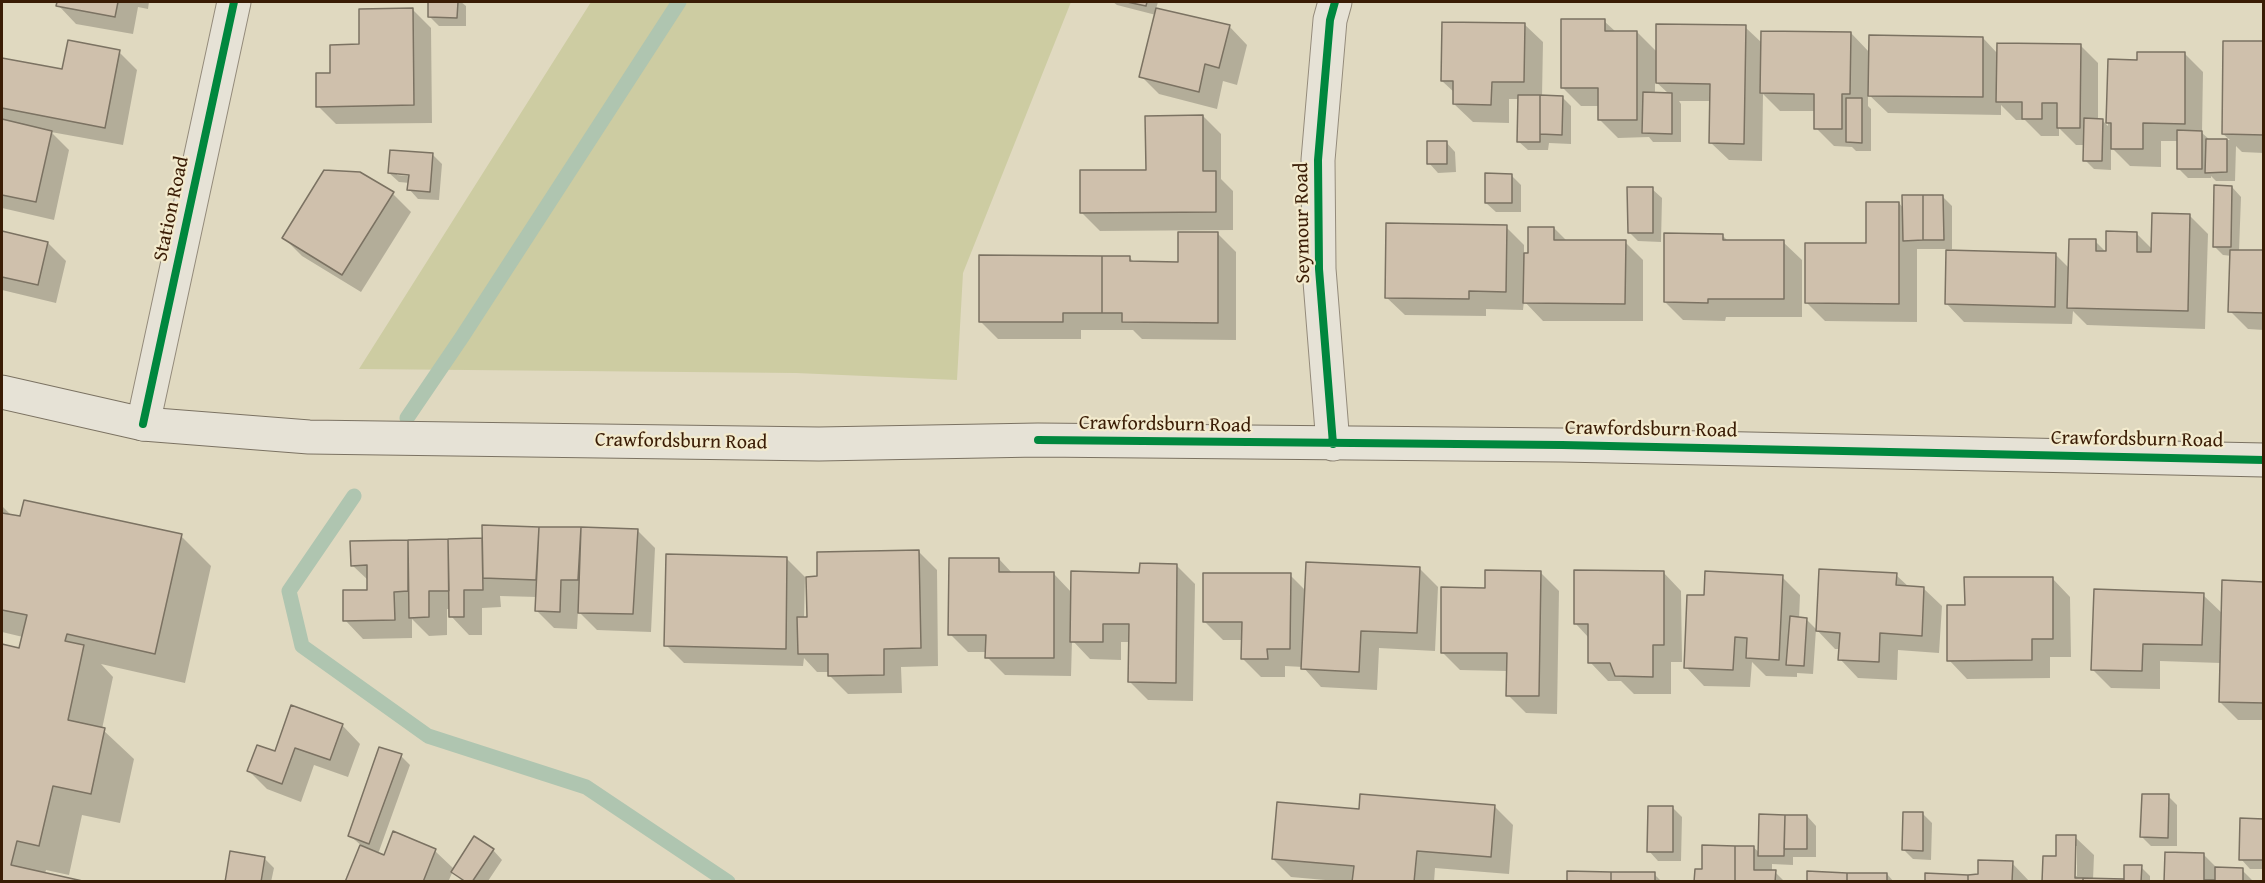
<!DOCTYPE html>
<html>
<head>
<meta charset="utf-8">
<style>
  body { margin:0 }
  #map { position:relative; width:2265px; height:883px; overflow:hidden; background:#e0d9c0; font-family:"Gentium Book Plus",serif }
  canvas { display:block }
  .frame { position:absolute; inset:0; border:3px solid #3a1c05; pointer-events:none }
</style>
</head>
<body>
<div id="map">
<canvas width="2265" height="883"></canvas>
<div class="frame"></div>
</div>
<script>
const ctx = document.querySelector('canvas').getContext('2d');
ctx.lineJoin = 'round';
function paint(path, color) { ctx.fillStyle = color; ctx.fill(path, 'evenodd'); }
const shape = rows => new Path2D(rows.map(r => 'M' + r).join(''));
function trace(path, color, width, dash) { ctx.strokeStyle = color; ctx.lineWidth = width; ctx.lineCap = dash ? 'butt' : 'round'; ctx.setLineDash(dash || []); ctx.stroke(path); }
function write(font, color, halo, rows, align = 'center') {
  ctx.font = font + ' "Gentium Book Plus",serif'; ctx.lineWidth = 4.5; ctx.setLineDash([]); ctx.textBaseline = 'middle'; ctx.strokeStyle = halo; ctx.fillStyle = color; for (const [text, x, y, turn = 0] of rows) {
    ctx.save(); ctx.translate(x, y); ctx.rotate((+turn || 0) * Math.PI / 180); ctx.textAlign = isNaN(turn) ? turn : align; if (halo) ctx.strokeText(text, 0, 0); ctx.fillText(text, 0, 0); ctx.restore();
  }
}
paint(shape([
  [591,2,1071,2,963,273,957,380,796,373,359,369]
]), '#cdcca2');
paint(shape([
  [58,2,149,2,148,9,138,7,133,34,76,24,58,5],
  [430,2,461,2,466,6,466,26,439,26,430,17],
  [1113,2,1158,2,1156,9,1229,26,1247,45,1237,85,1223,81,1217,109,1159,94,1141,76,1156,15,1117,5],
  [412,9,431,28,432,123,336,124,318,106,332,74,361,46],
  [1604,21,1616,32,1637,32,1658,53,1745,27,1762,43,1851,33,1870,53,1983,38,1998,54,2080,45,2098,63,2098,120,2102,120,2108,126,2109,61,2139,61,2185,54,2203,72,2202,133,2210,140,2230,140,2223,134,2264,43,2264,153,2242,152,2236,146,2235,181,2216,181,2211,176,2211,178,2188,178,2178,168,2178,141,2161,141,2161,167,2130,166,2111,147,2111,170,2094,169,2085,160,2085,145,2076,145,2059,128,2059,136,2041,136,2025,120,2016,120,2001,105,2001,115,1888,113,1868,94,1868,106,1871,109,1871,151,1856,151,1852,147,1834,146,1816,128,1816,111,1780,111,1763,94,1762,161,1729,160,1710,142,1711,101,1679,101,1681,104,1681,142,1653,142,1649,137,1618,138,1600,120,1600,106,1581,106,1563,88],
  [1655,81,1669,94,1655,94],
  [1524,24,1543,42,1542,97,1562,97,1571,106,1571,144,1549,143,1548,150,1528,150,1518,141,1519,99,1509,99,1509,123,1473,122,1454,104,1455,93,1442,81],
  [119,52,137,70,123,145,51,132,69,150,54,220,2,208,2,60,64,71],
  [1203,116,1221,134,1221,179,1233,191,1233,230,1100,231,1082,213,1147,171],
  [1446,142,1455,152,1456,172,1438,173,1429,163],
  [433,155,442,164,439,200,418,199,409,189,410,183,399,182,389,173],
  [397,172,416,177,397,175],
  [1511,175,1521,185,1521,212,1496,212,1486,203],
  [2232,187,2241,197,2239,251,2264,252,2264,330,2248,329,2230,311,2232,256,2223,255,2214,246],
  [1652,189,1662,198,1661,242,1638,241,1629,232],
  [393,194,411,212,361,292,302,256,284,238],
  [1943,197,1952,206,1952,249,1917,249,1917,322,1825,321,1807,303,1868,244,1899,203,1904,209],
  [2190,216,2208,234,2205,329,2087,325,2073,311,2072,324,1964,322,1946,303,2055,254,2070,269,2095,241,2107,253,2137,234,2153,250],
  [1506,227,1524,245,1524,254,1529,254,1554,228,1567,241,1625,242,1643,260,1643,321,1543,321,1524,301,1523,310,1486,309,1486,316,1405,315,1386,297],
  [2,232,48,243,66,261,56,303,2,290],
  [1218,234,1236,252,1236,340,1142,339,1133,330,1081,330,1081,339,998,339,980,321,1130,258,1135,263,1180,263],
  [1722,235,1729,242,1783,242,1802,260,1802,317,1726,317,1725,321,1683,320,1665,302],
  [2,506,12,516,181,536,211,566,185,683,101,664,113,677,102,729,134,759,120,823,82,815,69,875,46,870,45,874,80,882,2,882,2,646,20,650,23,637,2,632],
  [484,527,637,530,655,548,651,632,597,630,578,611,577,629,554,628,536,610,537,597,500,596,501,607,482,608,482,635,469,635,451,616,451,609,447,609,447,635,429,636,412,619,412,638,363,639,345,620,369,591,369,581,352,565,352,543,484,540],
  [918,551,937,570,938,666,901,667,902,693,848,694,830,676,830,672,817,672,804,658,803,666,684,663,666,645,787,559,805,577,804,618,809,618],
  [999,559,1013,574,1054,574,1072,593,1176,565,1195,584,1193,701,1148,700,1130,682,1130,642,1121,642,1121,660,1090,659,1072,640,1071,676,1005,675,987,657,987,652,968,652,950,634],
  [1419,568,1438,587,1435,651,1379,648,1377,690,1321,687,1303,667,1285,666,1285,677,1261,677,1243,659,1243,640,1223,640,1204,621,1290,575,1306,591],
  [1663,572,1681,591,1682,662,1671,662,1671,694,1634,694,1621,681,1608,681,1590,662,1589,638,1576,624],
  [1541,573,1559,591,1557,714,1526,713,1508,695,1508,671,1460,670,1442,652,1487,589],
  [1896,575,1909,587,1923,588,1942,606,1939,653,1898,650,1897,680,1858,678,1840,659,1840,649,1835,649,1816,629,1813,674,1797,673,1797,677,1766,676,1752,662,1750,687,1704,686,1686,667,1706,597,1782,577,1800,595,1799,619,1806,619,1817,630],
  [2052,578,2070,597,2071,657,2050,657,2050,678,1967,679,1949,660,1966,606],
  [2264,584,2264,720,2238,720,2220,702,2221,663,2160,661,2160,689,2111,688,2093,670,2203,595,2223,614],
  [342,725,360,744,348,777,314,765,301,802,267,789,249,771,276,753],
  [401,756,410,765,378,854,385,857,394,833,435,851,454,869,475,838,493,850,502,860,488,881,463,882,453,871,448,882,347,882,362,846,349,835],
  [2168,796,2177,805,2177,846,2151,846,2142,837],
  [1495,807,1513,825,1509,874,1435,868,1434,882,1348,882,1291,877,1273,859,1360,811],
  [1673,808,1682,817,1681,861,1658,861,1649,851],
  [1923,814,1932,823,1931,860,1913,859,1904,850],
  [1807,816,1816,826,1816,857,1793,857,1793,865,1772,864,1772,872,1775,872,1785,882,1696,882,1703,870,1753,847,1760,853],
  [2264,820,2264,869,2250,869,2241,859],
  [2075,837,2094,855,2093,880,2125,880,2141,867,2150,876,2150,882,2044,882,2058,858],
  [2074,846,2077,846,2077,876,2074,876],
  [2204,855,2218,869,2242,870,2254,882,2166,882],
  [264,858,274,868,271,882,226,882],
  [2012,863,2030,882,1926,882,1979,876],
  [1654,874,1662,882,1569,882],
  [1887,874,1894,882,1808,882]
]), '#0003');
trace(shape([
  [407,418,462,337,679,2],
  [354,496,289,591,302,646,428,736,586,787,728,882]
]), '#afc5b0', 15);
const building = shape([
  [57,2,118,2,115,17,56,6,57,2],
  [428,2,458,2,457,18,428,17,428,2],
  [1127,2,1147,2,1146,6,1127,2],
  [413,8,414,105,316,107,316,73,330,73,330,45,359,44,359,9,413,8],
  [1156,8,1230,25,1219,68,1205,64,1199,92,1139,77,1156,8],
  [1561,19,1605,19,1605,31,1637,31,1637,120,1598,120,1598,88,1561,88,1561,19],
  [1442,22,1525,23,1524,82,1492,82,1491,105,1453,104,1453,81,1441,81,1442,22],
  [1656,24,1746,25,1744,144,1709,143,1710,84,1656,83,1656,24],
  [1761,31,1851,32,1850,94,1842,94,1842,129,1814,129,1814,94,1760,93,1761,31],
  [1869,35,1983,37,1983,97,1868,96,1869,35],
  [68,40,120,50,105,128,2,108,2,58,62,69,68,40],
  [2223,41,2264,41,2264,135,2222,134,2223,41],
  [1997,43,2081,44,2080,128,2057,128,2057,103,2042,103,2042,119,2022,119,2022,102,1996,102,1997,43],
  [2137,52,2185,52,2185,124,2143,123,2143,149,2111,149,2111,123,2106,123,2108,59,2137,60,2137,52],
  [1643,92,1672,93,1672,134,1642,133,1643,92],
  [1518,95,1540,95,1540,142,1517,142,1518,95],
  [1540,95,1563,96,1562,135,1540,134,1540,95],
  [1846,98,1862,98,1862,143,1846,142,1846,98],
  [1203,115,1203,171,1216,171,1216,212,1080,213,1080,170,1146,170,1145,116,1203,115],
  [2084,118,2103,119,2102,161,2083,161,2084,118],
  [2,119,52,131,36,202,2,195,2,119],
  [2177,130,2202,131,2202,169,2177,169,2177,130],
  [2206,139,2227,139,2227,172,2205,173,2206,139],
  [1427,141,1447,141,1447,164,1427,164,1427,141],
  [390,150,433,153,430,192,407,190,409,175,388,173,390,150],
  [324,170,360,172,394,192,342,275,282,238,324,170],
  [1485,173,1512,174,1512,203,1485,203,1485,173],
  [2214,185,2232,186,2231,247,2213,247,2214,185],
  [1627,187,1653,187,1653,233,1628,233,1627,187],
  [1902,195,1923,195,1923,240,1903,241,1902,195],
  [1923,195,1943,195,1944,240,1923,240,1923,195],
  [1866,202,1899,202,1899,304,1805,303,1805,243,1866,243,1866,202],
  [2152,213,2190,214,2188,311,2067,308,2069,239,2096,239,2096,251,2106,251,2106,231,2137,232,2137,252,2151,252,2152,213],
  [1386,223,1507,225,1506,292,1469,291,1469,299,1385,298,1386,223],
  [1528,227,1554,227,1554,240,1626,240,1625,304,1523,303,1524,253,1528,253,1528,227],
  [2,231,48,242,38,285,2,277,2,231],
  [1178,232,1218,232,1218,323,1122,322,1122,313,1102,313,1102,256,1130,256,1130,261,1178,262,1178,232],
  [1664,233,1723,234,1723,240,1784,240,1784,299,1708,299,1708,303,1664,302,1664,233],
  [1946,250,2056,253,2055,307,1945,304,1946,250],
  [2230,250,2264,250,2264,313,2228,312,2230,250],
  [979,255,1102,256,1102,313,1063,313,1063,322,979,322,979,255],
  [24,500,182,534,155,654,67,634,65,641,84,645,68,720,105,728,91,794,53,786,39,846,17,841,11,865,87,882,2,882,2,644,19,648,27,615,2,610,2,513,20,516,24,500],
  [482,525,539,527,536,580,483,578,482,525],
  [539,527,581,527,578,580,561,580,560,612,535,611,539,527],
  [581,527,638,529,633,614,578,613,581,527],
  [482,538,483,590,464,590,464,617,449,617,448,539,482,538],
  [448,539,449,591,429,591,429,617,409,618,408,540,448,539],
  [408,540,408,591,394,592,395,620,343,621,343,590,367,590,367,565,351,566,350,541,408,540],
  [919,550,921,648,884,649,884,675,828,676,828,654,798,654,797,617,807,617,806,577,817,576,817,552,919,550],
  [666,554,787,557,786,649,664,646,666,554],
  [949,558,999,558,999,572,1054,572,1054,658,985,658,986,635,948,635,949,558],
  [1306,562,1420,567,1417,633,1361,631,1359,672,1301,669,1306,562],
  [1140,563,1177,564,1176,683,1128,682,1129,624,1103,624,1103,642,1070,642,1071,571,1139,573,1140,563],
  [1819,569,1897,573,1896,585,1924,587,1922,636,1880,633,1879,662,1838,660,1840,633,1816,631,1819,569],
  [1485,570,1541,571,1539,696,1506,696,1507,653,1441,653,1441,587,1485,588,1485,570],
  [1574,570,1664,571,1664,645,1653,645,1653,677,1615,676,1610,663,1588,663,1588,624,1574,624,1574,570],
  [1705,571,1783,575,1779,660,1746,658,1747,638,1735,637,1733,670,1684,668,1687,595,1704,595,1705,571],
  [1203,573,1291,573,1290,649,1267,649,1268,659,1241,659,1242,622,1203,622,1203,573],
  [1964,577,2053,577,2053,639,2032,639,2032,660,1947,661,1947,605,1965,605,1964,577],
  [2222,580,2264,582,2264,703,2219,702,2222,580],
  [2094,589,2204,593,2202,645,2143,644,2142,671,2091,670,2094,589],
  [1790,616,1807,618,1804,666,1786,665,1790,616],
  [291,705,343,724,330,760,295,748,282,784,247,771,257,745,275,751,291,705],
  [379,747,402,754,369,844,348,836,379,747],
  [1360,794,1495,805,1491,857,1417,851,1414,882,1352,882,1354,866,1272,859,1277,802,1359,809,1360,794],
  [2142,794,2169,794,2168,838,2140,837,2142,794],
  [1648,806,1673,806,1673,852,1647,852,1648,806],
  [1903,812,1923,812,1923,851,1902,850,1903,812],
  [1759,814,1785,815,1784,856,1758,856,1759,814],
  [1785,815,1807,815,1807,849,1784,849,1785,815],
  [2240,818,2264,819,2264,860,2239,860,2240,818],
  [393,831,436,849,423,882,345,882,360,845,384,855,393,831],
  [2056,835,2076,835,2075,878,2083,878,2083,882,2042,882,2043,856,2056,856,2056,835],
  [474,836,494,849,472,882,466,882,451,872,474,836],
  [1702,845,1735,846,1735,882,1694,882,1695,869,1702,869,1702,845],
  [1735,846,1754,846,1754,870,1776,870,1775,882,1735,882,1735,846],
  [230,851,265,857,261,882,225,882,230,851],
  [2165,852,2204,853,2204,882,2164,882,2165,852],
  [1978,860,2013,861,2012,882,1968,882,1968,875,1978,874,1978,860],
  [2124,865,2142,865,2141,882,2124,882,2124,865],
  [2215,867,2243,868,2243,882,2204,882,2204,880,2215,880,2215,867],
  [1567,871,1611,872,1611,882,1567,882,1567,871],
  [1807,871,1847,873,1847,882,1807,882,1807,871],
  [1611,872,1655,872,1655,882,1611,882,1611,872],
  [1847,873,1887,873,1887,882,1847,882,1847,873],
  [1925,873,1968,875,1968,882,1925,882,1925,873],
  [2083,878,2124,879,2124,882,2083,882,2083,878]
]);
paint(building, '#cfc0ac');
trace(building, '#7b7262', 1.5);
const minor = shape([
  [143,424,234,2],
  [1333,444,1319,269,1318,160,1330,20,1335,2]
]);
const secondary = shape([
  [2,392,143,424,309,437,819,444,1038,440,1562,445,2264,460]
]);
trace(minor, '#948b7b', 35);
trace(secondary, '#7b7262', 35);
trace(minor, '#e6e2d6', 33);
trace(secondary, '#e6e2d6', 33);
trace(shape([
  [143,424,234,2],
  [1038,440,1562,445,2264,460],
  [1333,444,1319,269,1318,160,1330,20,1335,2]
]), '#00873e', 8);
write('20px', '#3a1c05', '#f3ebce', [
  ["Station Road",172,209,-78],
  ["Seymour Road",1303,223,-91],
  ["Crawfordsburn Road",1165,425,1],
  ["Crawfordsburn Road",1651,430,1],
  ["Crawfordsburn Road",2137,440,1],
  ["Crawfordsburn Road",681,442,1]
]);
</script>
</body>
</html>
